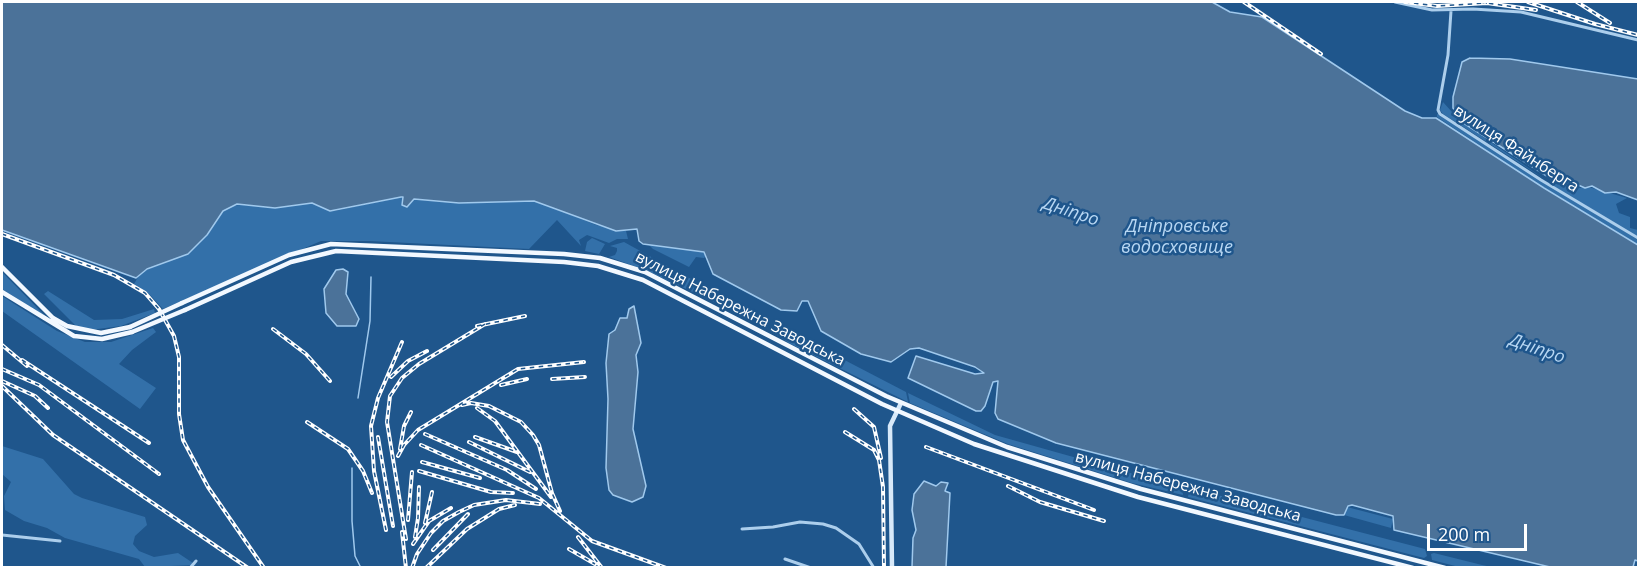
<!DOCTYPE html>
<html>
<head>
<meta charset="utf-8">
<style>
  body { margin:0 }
  #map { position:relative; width:1640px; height:569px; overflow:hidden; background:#1f568c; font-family:"Open Sans",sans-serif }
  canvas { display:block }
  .frame { position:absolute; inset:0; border:3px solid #fff; pointer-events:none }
  .scale { position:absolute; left:1427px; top:524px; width:100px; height:27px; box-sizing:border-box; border:3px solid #fff; border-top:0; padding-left:8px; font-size:18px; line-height:21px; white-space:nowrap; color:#fff; -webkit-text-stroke:4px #1f568c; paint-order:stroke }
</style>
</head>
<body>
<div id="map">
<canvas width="1640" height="569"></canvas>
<div class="frame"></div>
<div class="scale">200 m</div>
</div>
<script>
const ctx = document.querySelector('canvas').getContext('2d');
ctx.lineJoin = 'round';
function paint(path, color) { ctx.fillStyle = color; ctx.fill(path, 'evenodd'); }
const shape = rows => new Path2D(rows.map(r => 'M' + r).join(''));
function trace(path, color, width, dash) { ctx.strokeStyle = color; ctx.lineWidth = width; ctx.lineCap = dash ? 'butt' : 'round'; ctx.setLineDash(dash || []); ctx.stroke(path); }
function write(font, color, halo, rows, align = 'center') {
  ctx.font = font + ' "Open Sans",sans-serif'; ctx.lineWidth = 5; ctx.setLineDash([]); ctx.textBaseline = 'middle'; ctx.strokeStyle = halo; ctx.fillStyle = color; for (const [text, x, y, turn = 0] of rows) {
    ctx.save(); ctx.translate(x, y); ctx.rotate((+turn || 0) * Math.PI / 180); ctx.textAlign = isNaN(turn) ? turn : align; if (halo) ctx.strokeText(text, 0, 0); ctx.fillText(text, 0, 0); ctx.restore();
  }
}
paint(shape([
  [1443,102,1460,121,1546,180,1443,114,1440,110],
  [1437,114,1638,240,1638,244,1540,185,1437,117],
  [1553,181,1569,182,1580,188,1592,188,1627,198,1616,204,1619,213,1630,217,1630,228,1638,230,1638,237,1553,186,1550,184],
  [401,197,411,203,414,199,459,203,534,200,596,225,626,231,628,239,617,239,609,243,587,235,579,240,581,246,557,220,529,249,369,241,321,241,163,309,150,295,134,284,141,272,168,262,200,243,223,211,229,206,251,204,275,208,312,203,335,211],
  [592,238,605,244,599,254,585,251,587,242],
  [624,242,733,302,733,311,648,271,609,257,615,255,617,251,617,248,610,246],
  [654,244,700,251,707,254,704,258,696,257,689,267,653,249,649,245],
  [3,273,47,318,2,289],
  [48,291,94,320,122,319,154,309,155,313,121,326,90,330,77,327,44,294],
  [2,296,57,331,85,342,111,342,153,328,156,332,132,350,119,364,156,388,140,409,2,311],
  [781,327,906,392,908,402,789,343,777,335],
  [908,393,995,435,1173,485,1182,488,1183,495,1132,483,1008,444,910,403],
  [2,446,43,459,74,494,82,498,145,517,147,525,135,536,133,544,139,551,154,557,178,553,196,565,145,567,139,559,65,538,47,528,24,521,5,510,4,496,11,482,2,474],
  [1198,490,1425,549,1427,556,1424,558,1188,497,1189,491,1197,493],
  [1347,507,1393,519,1391,528,1344,515],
  [1434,553,1482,565,1492,567,1459,567,1432,560,1431,554]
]), '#3370a9');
const water = shape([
  [2,2,1212,2,1230,12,1262,17,1405,111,1422,118,1436,118,1544,188,1638,245,1638,561,1635,560,1633,567,1550,567,1394,530,1393,516,1352,505,1348,506,1344,515,1336,515,1056,443,998,419,995,413,998,381,993,382,985,406,981,411,976,411,908,378,916,356,975,374,984,373,975,367,919,348,910,349,891,362,861,354,821,331,808,301,802,301,797,311,781,310,713,274,704,252,643,244,639,241,637,229,616,231,534,201,459,203,414,199,407,207,402,205,403,197,401,197,330,211,312,203,275,208,237,204,223,211,207,235,188,254,147,269,136,278,2,230,2,2],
  [1470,58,1510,59,1638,79,1638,200,1616,192,1605,193,1592,186,1585,188,1569,181,1553,180,1465,124,1453,108,1453,97,1462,62,1470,58],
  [336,270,343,269,348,272,346,294,359,319,356,326,337,326,326,313,324,289,336,270],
  [634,306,641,343,636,355,638,372,633,429,646,486,643,497,632,502,613,495,609,490,606,468,608,399,606,363,609,334,615,330,620,318,627,318,629,309,634,306],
  [924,481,936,486,941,482,948,483,945,491,950,493,946,567,912,567,913,538,916,530,912,510,914,494,924,481]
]);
paint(water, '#4b7299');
trace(water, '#a0c9ed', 1.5);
trace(shape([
  [358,398,370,321,371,277],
  [352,468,352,521,355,556,361,568]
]), '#a0c9ed', 1.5);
trace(shape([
  [1395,2,1432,10,1473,9,1521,12,1638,40],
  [1451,11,1448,55,1438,110,1440,114,1541,180,1638,238],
  [742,529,773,527,800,522,823,524,836,528,859,544,874,568],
  [2,535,60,541],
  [785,559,811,568],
  [190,568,196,561]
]), '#acceec', 3);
trace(shape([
  [892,568,890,426,901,403]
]), '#d8e9f9', 4.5);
trace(shape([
  [2,267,53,318,67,326,101,333,130,327],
  [2,292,74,336,102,339,132,332],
  [182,303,289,255,331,244,564,254,600,258,645,272,886,396,1007,447,1141,489,1445,568],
  [185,310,291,262,336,251,564,262,598,266,643,280,882,404,974,444,1138,497,1413,568]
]), '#f2f8ff', 4.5);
const rail = shape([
  [1244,2,1321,54],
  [1405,2,1437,6,1487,3],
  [1480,2,1536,10],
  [1528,2,1595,24,1638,35],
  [1577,2,1610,23],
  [2,234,114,275,145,293,159,309,174,336,179,357,179,414,183,440,208,487,264,568],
  [477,326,525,316],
  [273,329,306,354,330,381],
  [2,345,27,366],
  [22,360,149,443],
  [2,369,39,385,159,474],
  [391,377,408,361,427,351],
  [552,379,585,377],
  [2,381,35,396,48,408],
  [501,385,527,379],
  [2,386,53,435,248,568],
  [462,405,471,403,489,406,521,422,533,435,539,445,552,493,560,511],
  [477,408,495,421,551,497],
  [854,409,874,427,881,458],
  [307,422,348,449,363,471,372,493],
  [845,432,874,450,879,460,883,487,884,568],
  [425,434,507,470,536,489],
  [378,437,393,526],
  [475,437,517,452],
  [469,442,530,472],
  [421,445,539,498,592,541,666,568],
  [926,447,1094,510],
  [400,449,404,426,411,412],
  [398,456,404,445,418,430,518,369,584,362],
  [422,462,480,478],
  [419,471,491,492,513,493],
  [1008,486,1040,502,1104,521],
  [408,520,412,472],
  [425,523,432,492],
  [386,530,374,471,371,426,378,398,402,342],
  [402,532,406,568],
  [415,537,418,518,419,487],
  [578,537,602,568],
  [406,539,387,422,390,396,402,378,419,364,485,324],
  [413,544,429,521,451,508],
  [569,549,595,564],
  [433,550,468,514],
  [412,568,417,554,431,533,443,521,459,512,474,505,506,500,540,504],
  [426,568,467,529,499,509,515,505]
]);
trace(rail, '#fff', 4);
trace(rail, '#1f568c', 1.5, [4.5]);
trace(shape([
  [130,327,182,303],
  [132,332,185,310]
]), '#f2f8ff', 4.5);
write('16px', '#fff', '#1f568c', [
  ["вулиця Файнберга",1516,149,33],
  ["вулиця Набережна Заводська",740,309,27],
  ["вулиця Набережна Заводська",1188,487,15]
]);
write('italic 18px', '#b8d7f3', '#1f568c', [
  ["Дніпро",1071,212,18],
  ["Дніпровське",1177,227],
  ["водосховище",1177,248],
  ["Дніпро",1537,349,19]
]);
</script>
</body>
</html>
